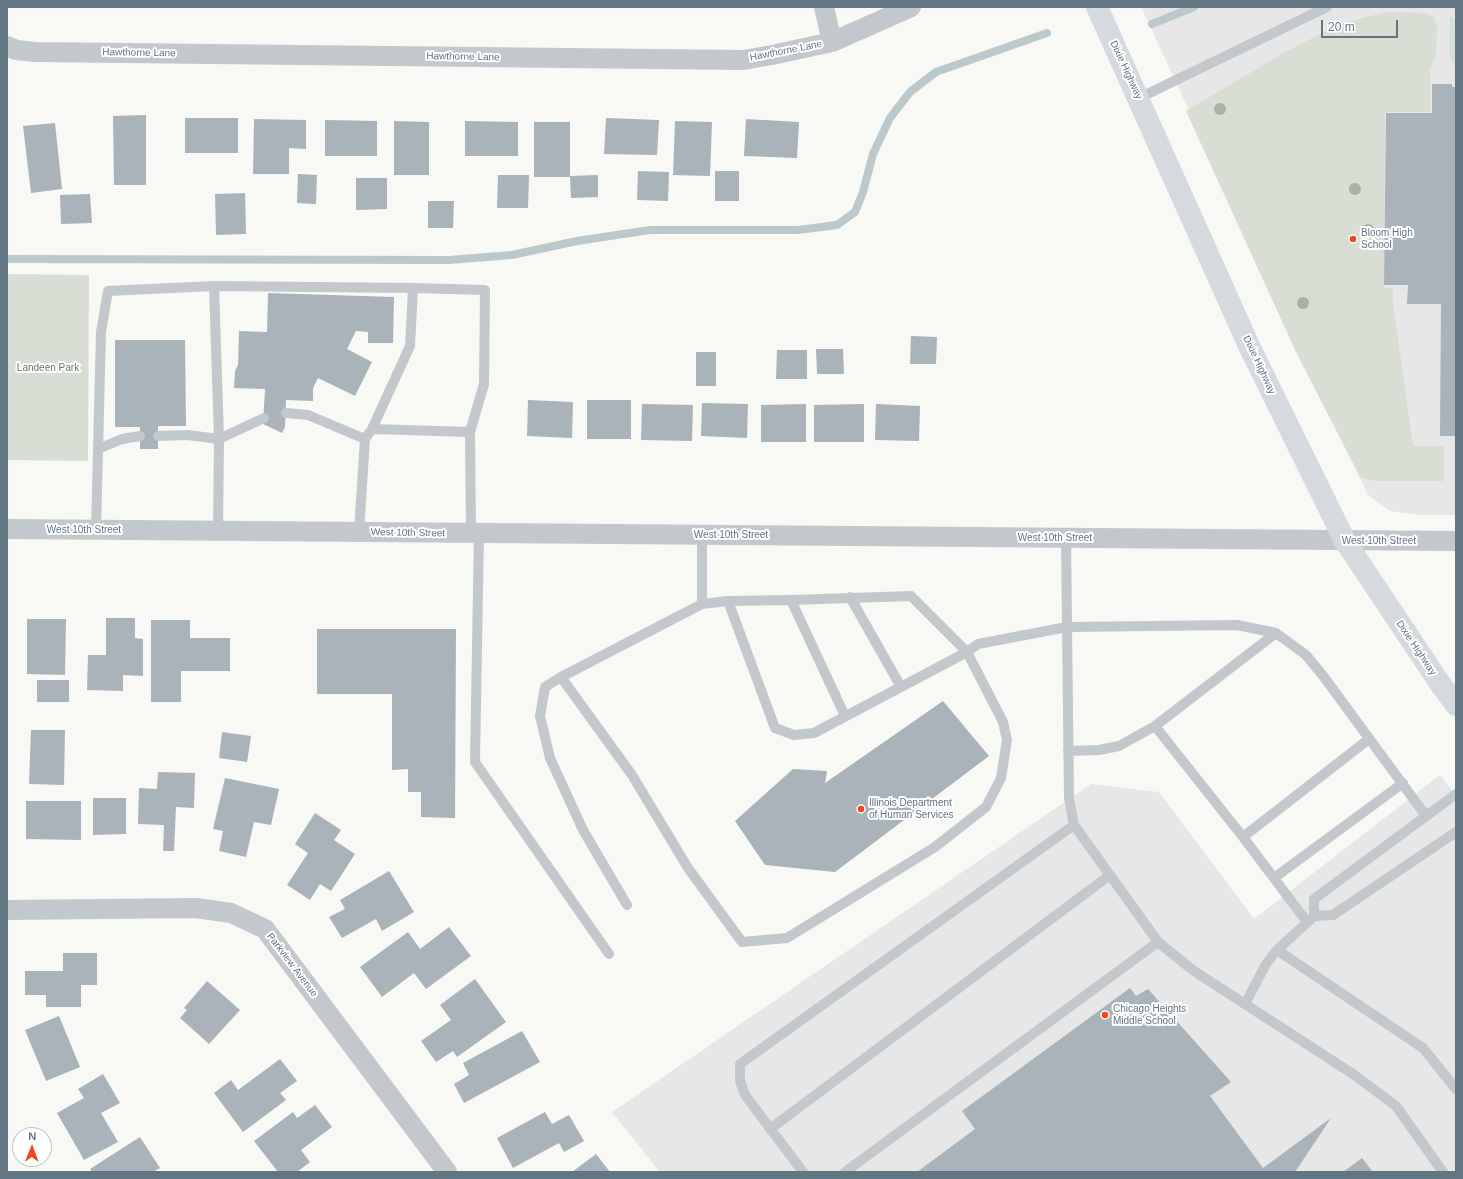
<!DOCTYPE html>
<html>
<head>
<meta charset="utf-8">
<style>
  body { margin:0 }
  #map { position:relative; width:1463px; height:1179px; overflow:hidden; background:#f8f8f5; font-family:Helvetica,sans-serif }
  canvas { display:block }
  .frame { position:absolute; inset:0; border:8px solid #617582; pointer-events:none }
  .north { position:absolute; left:12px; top:1127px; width:40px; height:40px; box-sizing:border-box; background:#fff; border:1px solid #c0c8cd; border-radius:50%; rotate:1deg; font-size:11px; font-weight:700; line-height:16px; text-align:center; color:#617582 }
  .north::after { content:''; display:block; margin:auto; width:14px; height:18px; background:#f0481d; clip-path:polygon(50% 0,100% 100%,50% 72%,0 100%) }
  .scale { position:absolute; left:1321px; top:20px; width:77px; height:18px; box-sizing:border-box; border:2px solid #617582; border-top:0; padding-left:5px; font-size:12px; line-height:14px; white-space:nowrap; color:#617582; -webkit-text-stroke:3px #fff; paint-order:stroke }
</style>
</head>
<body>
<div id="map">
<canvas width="1463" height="1179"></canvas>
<div class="frame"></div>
<div class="north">N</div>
<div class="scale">20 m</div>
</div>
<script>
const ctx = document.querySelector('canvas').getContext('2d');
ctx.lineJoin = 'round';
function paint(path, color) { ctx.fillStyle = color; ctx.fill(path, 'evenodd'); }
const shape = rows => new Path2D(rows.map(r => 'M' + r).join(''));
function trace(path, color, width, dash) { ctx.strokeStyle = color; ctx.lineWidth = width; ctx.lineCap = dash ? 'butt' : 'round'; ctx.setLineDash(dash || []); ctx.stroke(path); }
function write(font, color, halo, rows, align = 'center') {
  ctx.font = font + ' Helvetica,sans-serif'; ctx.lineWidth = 4; ctx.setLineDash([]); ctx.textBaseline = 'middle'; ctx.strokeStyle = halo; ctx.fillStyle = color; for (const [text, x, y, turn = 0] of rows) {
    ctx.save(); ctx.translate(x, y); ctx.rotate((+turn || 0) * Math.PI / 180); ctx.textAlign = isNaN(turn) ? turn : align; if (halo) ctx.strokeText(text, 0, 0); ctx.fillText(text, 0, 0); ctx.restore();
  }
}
paint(shape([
  [1141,7,1456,7,1456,515,1419,515,1390,511,1368,495],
  [1440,775,1456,796,1456,1172,660,1172,612,1112,1091,784,1159,792,1254,919]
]), '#e6e7e6');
paint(shape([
  [1386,12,1424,13,1434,17,1437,25,1436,56,1430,69,1430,112,1385,112,1384,288,1393,288,1393,303,1413,446,1444,446,1444,481,1375,481,1360,477,1296,352,1186,111,1287,51,1326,31,1355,20],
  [1450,16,1456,20,1456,69,1449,55],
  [7,274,89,275,88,461,7,460]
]), '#d8ded4');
trace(shape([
  [1152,24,1194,7],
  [7,259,449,260,512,255,577,241,650,230,798,230,837,225,855,212,863,192,873,154,890,118,910,92,936,72,1047,33]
]), '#bbc8cc', 8);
paint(shape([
  [1432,84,1452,84,1452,87,1456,87,1456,436,1440,436,1441,304,1407,304,1408,285,1384,285,1386,113,1432,113],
  [146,115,146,185,114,185,113,116],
  [185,118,238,118,238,153,185,153],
  [606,118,659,120,657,155,604,154],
  [254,119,306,120,306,149,289,148,289,174,253,174],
  [746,119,799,122,797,158,744,156],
  [325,120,377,121,377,156,325,156],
  [394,121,429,122,429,175,394,175],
  [465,121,518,122,518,156,465,156],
  [675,121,712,122,710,176,673,175],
  [534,122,570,122,570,176,598,175,598,197,571,198,570,177,534,177],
  [55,123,62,189,31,193,23,126],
  [638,171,669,172,668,201,637,200],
  [715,171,739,171,739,201,715,201],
  [298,174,317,175,316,204,297,203],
  [498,175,529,175,528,208,497,208],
  [356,178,387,178,387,209,356,210],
  [245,193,246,234,216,235,215,194],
  [90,194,92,223,61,224,60,195],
  [428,201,454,201,453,228,428,228],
  [268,293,394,297,393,343,368,343,368,332,356,331,347,349,372,362,355,396,318,378,313,388,313,401,286,400,285,427,282,433,263,424,265,389,234,388,235,371,238,365,239,331,267,332],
  [911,336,937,337,936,364,910,364],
  [115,340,185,340,186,426,158,426,158,449,140,449,140,427,115,427],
  [816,349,843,349,844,374,817,374],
  [777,350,807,350,807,379,776,379],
  [696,352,716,352,716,386,696,386],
  [528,400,573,402,572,438,527,436],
  [587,400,631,400,631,439,587,439],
  [702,403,748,404,747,438,701,436],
  [642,404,693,405,692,441,641,440],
  [806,404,806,442,761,442,761,405],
  [864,404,864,442,814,442,814,405],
  [876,404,920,406,919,441,875,440],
  [106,618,135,618,135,638,143,639,143,676,123,675,123,691,87,690,88,655,106,655],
  [27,619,66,619,65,675,27,674],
  [151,620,190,620,190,638,230,638,230,671,181,671,181,702,151,702],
  [317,629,456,629,455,818,421,817,421,792,408,792,408,769,392,770,392,694,317,694],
  [37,680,69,680,69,702,37,702],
  [943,701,989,756,835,872,765,865,735,821,793,769,827,771,825,783],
  [31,730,65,730,64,785,29,784],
  [222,732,251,736,247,762,219,758],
  [158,772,195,773,194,808,176,807,174,851,163,851,164,825,138,824,139,788,157,789],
  [225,778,279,789,271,825,254,822,246,857,219,851,223,831,213,829],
  [93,798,126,798,126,834,93,835],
  [26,801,81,801,81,840,26,839],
  [315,813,341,830,334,840,355,854,331,891,320,884,310,900,287,885,308,853,295,844],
  [389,871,414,912,382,931,376,919,342,938,329,917,345,909,340,900],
  [449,927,471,956,426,989,414,973,382,997,360,967,408,932,420,949],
  [63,953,97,953,97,985,81,985,81,1007,46,1007,46,995,25,995,25,971,63,971],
  [475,979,506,1022,457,1057,453,1051,436,1062,421,1041,451,1020,440,1005],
  [207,981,240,1010,209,1044,180,1018,187,1010,184,1008],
  [1130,988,1136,996,1148,989,1231,1082,1210,1096,1263,1168,1331,1118,1295,1172,917,1172,975,1129,962,1111],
  [59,1016,80,1067,46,1081,25,1030],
  [522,1031,540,1062,464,1103,454,1084,469,1075,463,1063],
  [280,1059,297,1081,280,1093,286,1100,243,1132,214,1093,231,1080,238,1090],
  [103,1074,120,1103,101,1113,118,1142,84,1160,57,1113,84,1098,78,1089],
  [315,1105,332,1127,301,1150,310,1162,297,1172,278,1172,254,1141,293,1112,297,1118],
  [545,1112,552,1124,569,1115,584,1141,564,1152,559,1143,513,1168,497,1138],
  [140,1137,160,1168,153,1172,92,1172,90,1169],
  [596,1154,610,1172,572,1172],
  [1362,1158,1373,1172,1343,1172]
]), '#a9b3b9');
trace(shape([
  [1139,98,1327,7],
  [286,413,308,415,365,439],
  [372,429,470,432],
  [158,436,187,435,219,439,264,418],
  [98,449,122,439,140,436],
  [96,530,101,332,108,291,214,286],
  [218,531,219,438,214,286,413,288],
  [359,532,365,439,372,429,410,346,413,288,485,290,484,384,470,432,471,533],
  [479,533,475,762,609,954],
  [702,535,702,604,561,677,632,775,688,868,742,942,787,938,935,847,986,807,1001,778,1007,740,1003,722,967,652,978,644,1067,627,1237,625,1276,633,1306,655,1324,677,1426,816],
  [1066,538,1069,798,1074,825,1158,942,1194,971,1353,1074,1396,1106,1443,1172],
  [850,597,901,687],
  [791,600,845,716],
  [702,604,728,601,775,728,794,735,814,733,967,652,911,596,791,600,728,601],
  [561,677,545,687,540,716,550,758,583,830,627,905],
  [1155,726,1243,837,1307,922],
  [1068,751,1099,750,1119,746,1155,726,1276,633],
  [1456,794,1314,899,1314,916,1333,915,1456,832],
  [1243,837,1369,739],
  [1274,878,1403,783],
  [1277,950,1423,1048,1456,1089],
  [1245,1004,1266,964,1277,950,1311,919],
  [770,1129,1110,875],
  [803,1172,745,1095,740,1081,740,1064,1074,825],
  [845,1172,1158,942]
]), '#c3c8cc', 10);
trace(shape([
  [824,7,832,42],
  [7,46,16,50,35,52,743,60,772,55,832,42,911,7],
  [7,529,1456,541],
  [7,910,196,908,231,913,265,929,447,1172]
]), '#c3c8cc', 20);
trace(shape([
  [1097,7,1250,348,1345,541,1439,682,1456,705]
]), '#d5dade', 22);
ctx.fillStyle = '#a8b3a3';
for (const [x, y] of [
  [1220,109],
  [1355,189],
  [1368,230],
  [1303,303]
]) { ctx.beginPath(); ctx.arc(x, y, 6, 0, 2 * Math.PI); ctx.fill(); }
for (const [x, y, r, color] of [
  [1353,239,4,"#f0481d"],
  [861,809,4,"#f0481d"],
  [1105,1015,4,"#f0481d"]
]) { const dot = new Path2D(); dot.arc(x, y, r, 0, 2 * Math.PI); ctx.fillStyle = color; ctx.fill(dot); trace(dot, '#fff', 1.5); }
write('10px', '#617582', '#fff', [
  ["Hawthorne Lane",786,51,-11],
  ["Hawthorne Lane",139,53,1],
  ["Hawthorne Lane",463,57,1],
  ["Dixie Highway",1126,70,65],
  ["Dixie Highway",1259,365,65],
  ["West 10th Street",84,530],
  ["West 10th Street",408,533,1],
  ["West 10th Street",731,535],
  ["West 10th Street",1055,538],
  ["West 10th Street",1379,541],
  ["Dixie Highway",1416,648,56],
  ["Parkview Avenue",292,965,53]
]);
write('10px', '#617582', '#fff', [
  ["Bloom High",1361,233],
  ["School",1361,245],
  ["Illinois Department",869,803],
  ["of Human Services",869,815],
  ["Chicago Heights",1113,1009],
  ["Middle School",1113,1021]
], 'left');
write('10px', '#667a60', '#fff', [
  ["Landeen Park",48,368]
]);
</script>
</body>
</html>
